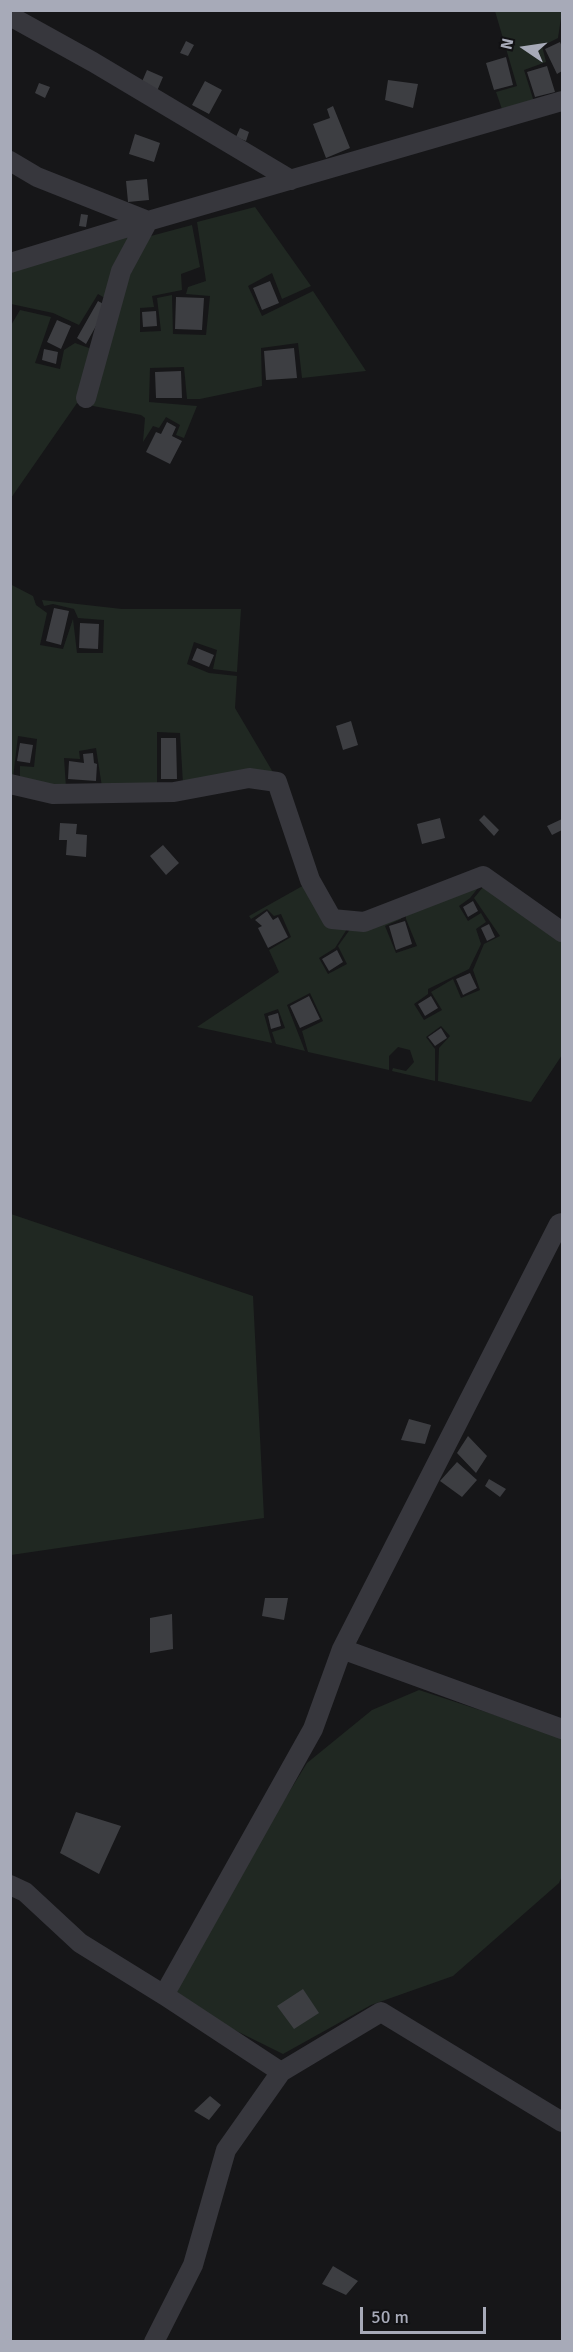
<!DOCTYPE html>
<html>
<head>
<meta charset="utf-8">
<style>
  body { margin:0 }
  #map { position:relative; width:573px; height:2352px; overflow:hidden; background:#161618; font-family:Signika,sans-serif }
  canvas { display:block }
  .frame { position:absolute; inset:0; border:12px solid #a7aab8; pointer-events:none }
  .north { position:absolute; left:495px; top:18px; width:60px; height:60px; -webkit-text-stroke:4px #111113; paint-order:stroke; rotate:283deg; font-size:16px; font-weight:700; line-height:24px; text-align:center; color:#a7aab8 }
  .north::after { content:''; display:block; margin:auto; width:21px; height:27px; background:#a7aab8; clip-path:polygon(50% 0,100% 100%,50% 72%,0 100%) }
  .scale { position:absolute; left:360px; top:2307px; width:126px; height:27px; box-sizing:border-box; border:3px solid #a7aab8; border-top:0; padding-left:8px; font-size:18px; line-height:21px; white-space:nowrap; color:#a7aab8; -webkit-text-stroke:4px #111113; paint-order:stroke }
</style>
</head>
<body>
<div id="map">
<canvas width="573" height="2352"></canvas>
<div class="frame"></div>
<div class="north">N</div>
<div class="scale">50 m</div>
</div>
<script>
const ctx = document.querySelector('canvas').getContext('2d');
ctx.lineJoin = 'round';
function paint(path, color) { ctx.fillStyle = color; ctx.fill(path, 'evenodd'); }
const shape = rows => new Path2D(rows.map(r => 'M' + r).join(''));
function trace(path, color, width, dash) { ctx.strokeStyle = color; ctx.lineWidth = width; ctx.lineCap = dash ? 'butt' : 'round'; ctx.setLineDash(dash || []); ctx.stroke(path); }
paint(shape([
  [495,11,562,11,558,38,542,46,546,62,524,70,535,105,504,115,496,92,517,86],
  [255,207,311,286,282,299,272,273,248,286,262,316,313,291,366,371,302,378,298,343,261,348,262,386,200,399,187,399,184,367,150,368,149,402,197,406,184,438,176,435,180,425,166,417,159,428,153,426,143,442,145,418,141,415,77,403,11,498,10,327,20,310,51,317,35,363,60,369,64,350,75,343,97,351,136,240,192,225,200,267,181,274,182,290,152,296,154,307,140,308,140,332,161,331,157,298,172,295,173,334,206,335,210,296,186,294,188,287,206,281,197,222],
  [133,230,110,301,98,294,79,325,53,313,11,304,11,269],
  [10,584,33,596,36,605,47,613,40,645,63,649,73,619,77,653,103,653,104,620,78,618,74,609,53,604,44,606,42,600,122,609,241,609,237,672,213,669,217,650,194,642,187,664,209,673,237,676,235,708,274,774,183,784,180,733,157,732,157,788,102,787,96,748,79,751,80,759,64,758,66,787,20,781,20,766,34,767,37,739,18,736,13,778,11,778],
  [488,881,562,932,562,1055,531,1102,438,1081,439,1048,450,1036,441,1026,426,1037,435,1049,435,1081,392,1071,393,1068,406,1071,414,1062,410,1050,398,1047,389,1056,389,1070,308,1052,302,1031,323,1021,310,993,287,1005,305,1051,276,1044,272,1032,285,1028,278,1009,264,1014,272,1043,197,1027,279,972,269,950,291,937,281,914,274,916,267,909,251,919,249,916,306,884,347,929,335,948,319,958,328,974,347,964,338,946,351,928,402,911,401,919,385,926,396,953,417,946,406,919,406,910,482,883,470,898,459,906,468,921,481,913,486,922,476,929,481,944,469,969,428,989,428,994,414,1004,424,1020,442,1010,431,992,453,979,461,998,480,990,473,970,484,944,500,936,474,898],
  [11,1214,253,1296,264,1518,11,1555],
  [419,1690,562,1737,562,1876,559,1883,453,1976,371,2005,283,2054,164,1995,307,1763,372,1710]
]), '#202822');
paint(shape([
  [186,41,194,45,188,56,180,53],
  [560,42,562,47,562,71,557,74,545,49],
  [506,57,513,85,494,90,486,63],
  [547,66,555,92,535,97,527,72],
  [147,70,163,77,157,91,141,84],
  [388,80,418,84,413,108,385,100],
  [205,81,222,90,209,114,192,105],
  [39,83,50,87,45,98,35,93],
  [333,106,350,148,326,158,313,124,330,118,327,109],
  [240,128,249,132,246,141,236,137],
  [135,134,160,143,154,162,129,154],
  [147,179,149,200,128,202,126,181],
  [81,214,88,215,86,227,79,226],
  [270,281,279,303,262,310,253,288],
  [176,297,204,298,202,330,175,329],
  [98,301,107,306,86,344,77,338],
  [156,311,157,326,143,327,142,312],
  [57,320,71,326,61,349,47,342],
  [294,348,297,378,266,380,264,351],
  [44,349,58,352,56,364,42,360],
  [181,371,182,398,156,398,155,372],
  [167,422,176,427,172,436,182,441,170,464,146,452,156,432,161,434],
  [54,608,69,611,61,645,46,641],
  [80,623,99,624,98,649,79,648],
  [197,648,214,655,209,667,192,660],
  [351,721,358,745,343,750,336,726],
  [161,738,176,738,177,779,161,779],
  [20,743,33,745,30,763,17,761],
  [93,753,94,763,97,764,96,781,68,779,69,761,84,763,83,754],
  [484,815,499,830,494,836,479,820],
  [440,818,445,838,422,844,417,824],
  [562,819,562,830,552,835,547,826],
  [60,823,77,824,76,834,87,835,86,857,66,855,67,840,59,840],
  [163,845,179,863,166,875,150,856],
  [473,901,478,911,468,917,463,907],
  [267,911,273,920,278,917,288,937,268,948,258,928,262,926,255,920],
  [405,921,412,944,396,950,389,926],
  [489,924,495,937,487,941,481,928],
  [337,950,343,962,329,971,322,959],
  [470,973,477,988,463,995,456,979],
  [309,996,320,1019,300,1028,290,1006],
  [431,996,438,1008,425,1016,418,1004],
  [278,1013,281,1026,271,1029,268,1016],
  [441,1028,447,1038,435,1046,428,1037],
  [409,1419,431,1425,425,1444,401,1440],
  [468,1436,487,1456,476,1473,457,1453],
  [457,1462,477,1480,462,1497,440,1481],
  [489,1479,506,1489,500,1497,485,1486],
  [265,1598,288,1598,284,1620,262,1616],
  [172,1614,173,1649,150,1653,150,1618],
  [76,1812,121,1826,99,1874,60,1853],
  [303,1989,319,2013,294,2029,277,2006],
  [210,2096,221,2105,209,2120,194,2111],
  [333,2266,358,2281,346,2295,322,2284]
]), '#3d3e42');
trace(shape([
  [10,16,93,62,291,180],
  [10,161,37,177,148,221,121,271,86,398],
  [10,263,148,221,562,101],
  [10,784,53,794,174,792,249,778,277,782,310,880,332,919,364,922,483,876,562,932],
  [342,1649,562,1729],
  [10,1885,25,1892,80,1943,164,1995,281,2072],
  [164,1995,313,1729,342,1649,559,1224,562,1223],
  [154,2342,193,2265,226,2150,281,2072,381,2012,562,2122]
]), '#37373d', 20);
</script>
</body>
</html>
